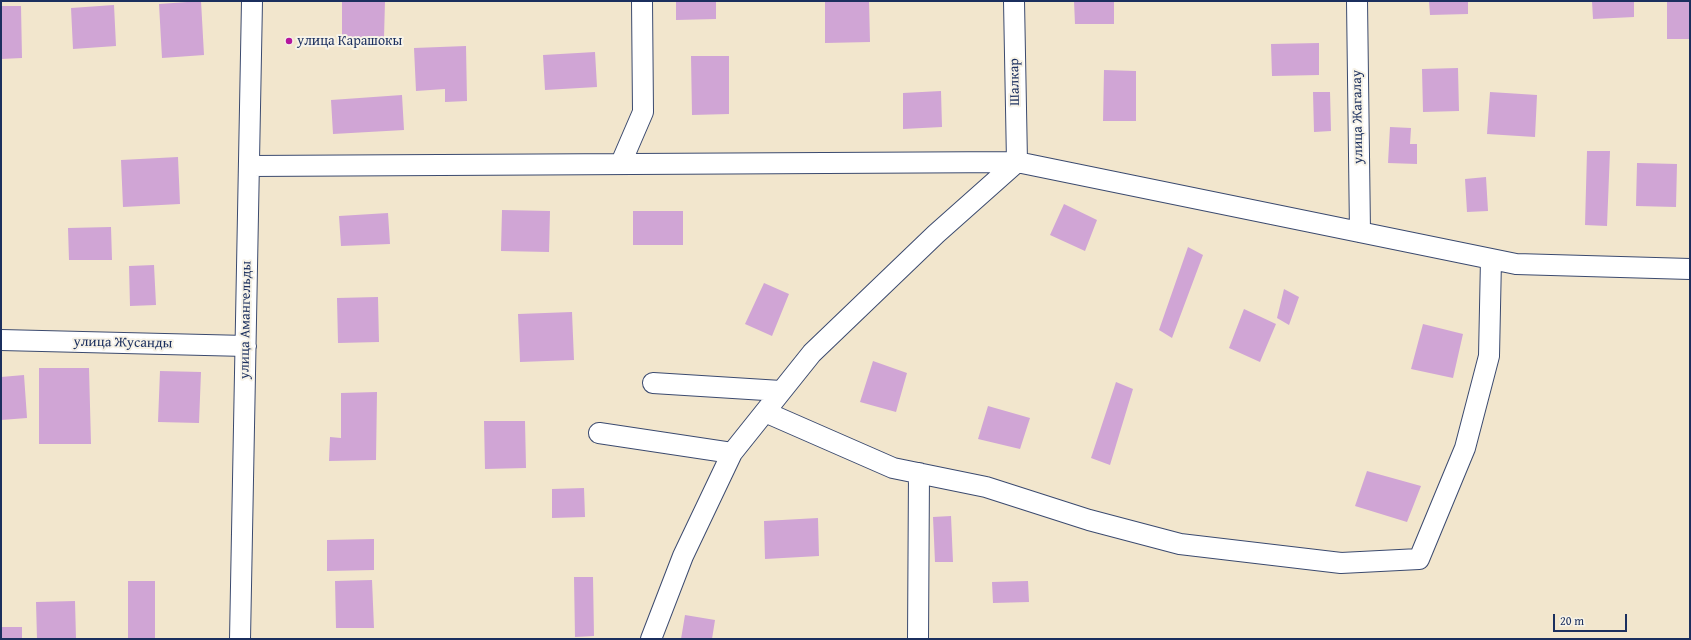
<!DOCTYPE html>
<html>
<head>
<meta charset="utf-8">
<style>
  body { margin:0 }
  #map { position:relative; width:1691px; height:640px; overflow:hidden; background:#f2e6cd; font-family:"Gentium Book Plus",serif }
  canvas { display:block }
  .frame { position:absolute; inset:0; border:2px solid #1b2f5e; pointer-events:none }
  .scale { position:absolute; left:1553px; top:614px; width:74px; height:18px; box-sizing:border-box; border:2px solid #1b2f5e; border-top:0; padding-left:5px; font-size:12px; line-height:14px; white-space:nowrap; color:#1b2f5e; -webkit-text-stroke:3px #f7f3e8; paint-order:stroke }
</style>
</head>
<body>
<div id="map">
<canvas width="1691" height="640"></canvas>
<div class="frame"></div>
<div class="scale">20 m</div>
</div>
<script>
const ctx = document.querySelector('canvas').getContext('2d');
ctx.lineJoin = 'round';
function paint(path, color) { ctx.fillStyle = color; ctx.fill(path, 'evenodd'); }
const shape = rows => new Path2D(rows.map(r => 'M' + r).join(''));
function trace(path, color, width, dash) { ctx.strokeStyle = color; ctx.lineWidth = width; ctx.lineCap = dash ? 'butt' : 'round'; ctx.setLineDash(dash || []); ctx.stroke(path); }
function write(font, color, halo, rows, align = 'center') {
  ctx.font = font + ' "Gentium Book Plus",serif'; ctx.lineWidth = 4; ctx.setLineDash([]); ctx.textBaseline = 'middle'; ctx.strokeStyle = halo; ctx.fillStyle = color; for (const [text, x, y, turn = 0] of rows) {
    ctx.save(); ctx.translate(x, y); ctx.rotate((+turn || 0) * Math.PI / 180); ctx.textAlign = isNaN(turn) ? turn : align; if (halo) ctx.strokeText(text, 0, 0); ctx.fillText(text, 0, 0); ctx.restore();
  }
}
paint(shape([
  [201,1,204,55,162,58,159,4],
  [342,1,385,1,384,38,342,38],
  [676,1,716,1,716,19,676,20],
  [825,1,869,1,870,42,825,43],
  [1074,1,1114,1,1114,24,1075,24],
  [1429,1,1468,1,1468,14,1430,15],
  [1592,1,1634,1,1634,17,1593,19],
  [1667,1,1690,1,1690,39,1667,39],
  [114,5,116,46,73,49,71,8],
  [1,6,21,6,22,58,1,59],
  [1319,43,1319,75,1272,76,1271,44],
  [466,46,467,101,445,102,445,89,416,91,414,48],
  [595,52,597,87,545,90,543,55],
  [691,56,729,56,729,114,692,115],
  [1458,68,1459,111,1423,112,1422,69],
  [1104,70,1136,71,1136,121,1103,121],
  [941,91,942,127,903,129,903,93],
  [1313,92,1330,92,1331,131,1314,132],
  [1490,92,1537,95,1535,137,1487,134],
  [402,95,404,130,333,134,331,100],
  [1390,127,1411,128,1410,144,1417,144,1417,164,1388,163],
  [1587,151,1610,151,1607,226,1585,225],
  [178,157,180,204,123,207,121,160],
  [1637,163,1677,164,1676,207,1636,206],
  [1486,177,1488,211,1467,212,1465,179],
  [1064,204,1097,220,1085,251,1050,235],
  [502,210,550,211,549,252,501,251],
  [633,211,683,211,683,245,633,245],
  [388,213,390,244,341,246,339,216],
  [111,227,112,260,69,260,68,228],
  [1188,247,1203,255,1172,338,1159,330],
  [154,265,156,305,130,306,129,266],
  [764,283,789,294,772,336,745,324],
  [1284,289,1299,297,1289,325,1277,318],
  [378,297,379,342,338,343,337,298],
  [1244,309,1276,324,1260,362,1229,348],
  [572,312,574,360,520,362,518,314],
  [1423,324,1463,334,1453,378,1411,369],
  [873,361,907,373,896,412,860,402],
  [39,368,89,368,91,444,39,444],
  [160,371,201,372,199,423,158,422],
  [24,375,27,418,1,420,1,377],
  [1116,382,1133,389,1110,465,1091,458],
  [377,392,376,460,329,461,330,437,341,438,341,393],
  [988,406,1030,418,1020,449,978,439],
  [484,421,525,421,526,468,485,469],
  [1367,471,1421,486,1407,522,1355,506],
  [584,488,585,517,552,518,552,489],
  [951,516,953,562,935,562,933,517],
  [818,518,819,556,765,559,764,521],
  [374,539,374,570,327,571,327,540],
  [574,577,593,577,594,636,575,637],
  [372,580,374,628,336,628,335,581],
  [128,581,155,581,155,639,128,639],
  [1028,581,1029,602,993,603,992,582],
  [75,601,76,639,37,639,36,602],
  [685,615,715,620,712,639,681,639],
  [1,627,22,627,22,639,1,639]
]), '#d0a5d5');
const minor = shape([
  [1357,1,1360,232],
  [621,163,643,112,642,1],
  [249,166,1017,162,1516,264,1690,269],
  [1,340,246,346],
  [653,383,781,391],
  [765,412,893,468,986,487,1089,520,1180,544,1341,563,1419,559,1465,448,1489,356,1491,259],
  [599,433,732,453],
  [240,639,252,1],
  [651,639,683,556,732,453,812,353,936,234,1017,162,1014,1],
  [918,639,919,473]
]);
trace(minor, '#3b4a6f', 22);
trace(minor, '#fff', 20);
for (const [x, y, r, color] of [
  [289,41,4,"#b5179e"]
]) { const dot = new Path2D(); dot.arc(x, y, r, 0, 2 * Math.PI); ctx.fillStyle = color; ctx.fill(dot); trace(dot, '#f7f3e8', 1.5); }
write('14px', '#1b2f5e', '#f7f3e8', [
  ["улица Карашокы",297,41]
], 'left');
write('14px', '#1b2f5e', '#f7f3e8', [
  ["Шалкар",1015,82,-91],
  ["улица Жагалау",1358,117,-91],
  ["улица Амангельды",246,320,-89],
  ["улица Жусанды",123,343,1]
]);
</script>
</body>
</html>
